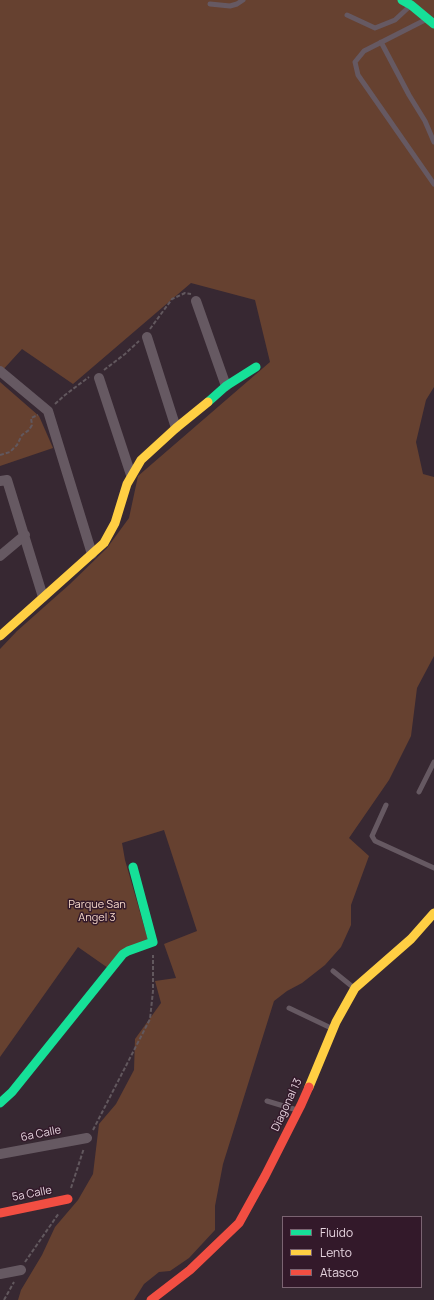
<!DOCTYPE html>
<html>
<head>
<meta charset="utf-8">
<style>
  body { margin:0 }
  #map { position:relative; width:434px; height:1300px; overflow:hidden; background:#372832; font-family:Manrope,sans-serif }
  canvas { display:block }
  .legend { position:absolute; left:282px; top:1216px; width:140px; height:72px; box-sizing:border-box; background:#33192a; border:1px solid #7b6472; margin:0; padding:5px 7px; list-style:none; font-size:12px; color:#e6d4df }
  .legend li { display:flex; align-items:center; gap:8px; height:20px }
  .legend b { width:20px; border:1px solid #7b6472 }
</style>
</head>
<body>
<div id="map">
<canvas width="434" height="1300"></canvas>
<ul class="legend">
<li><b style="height:5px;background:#16e098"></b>Fluido</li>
<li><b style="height:5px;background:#ffcf43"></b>Lento</li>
<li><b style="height:5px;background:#f24e42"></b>Atasco</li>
</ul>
</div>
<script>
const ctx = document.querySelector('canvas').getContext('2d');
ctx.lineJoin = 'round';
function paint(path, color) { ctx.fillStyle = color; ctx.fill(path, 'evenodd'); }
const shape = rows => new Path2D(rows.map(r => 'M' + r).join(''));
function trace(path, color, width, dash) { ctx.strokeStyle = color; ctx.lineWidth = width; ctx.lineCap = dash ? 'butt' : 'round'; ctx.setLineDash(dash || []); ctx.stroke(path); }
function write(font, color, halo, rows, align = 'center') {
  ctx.font = font + ' Manrope,sans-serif'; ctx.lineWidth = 3; ctx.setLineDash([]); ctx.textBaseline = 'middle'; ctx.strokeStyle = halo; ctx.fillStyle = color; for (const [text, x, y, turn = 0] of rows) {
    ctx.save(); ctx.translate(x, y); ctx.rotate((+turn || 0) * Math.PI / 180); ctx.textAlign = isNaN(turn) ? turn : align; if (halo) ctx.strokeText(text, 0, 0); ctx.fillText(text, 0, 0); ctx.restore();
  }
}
paint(shape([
  [0,0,434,0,434,387,426,400,416,442,423,474,434,477,434,656,417,688,411,736,389,780,349,838,369,856,351,905,351,925,341,947,325,965,302,983,287,991,274,1001,223,1164,215,1206,215,1230,189,1258,170,1271,159,1272,144,1284,134,1300,18,1300,21,1290,42,1255,55,1227,78,1200,93,1174,99,1124,116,1104,134,1070,135,1039,161,1003,155,981,176,978,164,944,197,931,164,830,122,843,125,860,148,940,108,968,78,947,0,1057,0,649,17,631,70,584,107,548,129,518,138,476,270,362,255,300,191,283,73,384,22,349,0,373],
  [0,382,39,416,53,448,0,466]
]), '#664130');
trace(shape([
  [150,329,172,299,185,293,191,294],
  [104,370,125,354,139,341],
  [55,404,65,395,89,377],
  [0,455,10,452,17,445,22,435,29,430,32,425,31,418,38,415],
  [93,1130,150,1019,153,991,153,955],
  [71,1188,84,1148],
  [25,1262,59,1213],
  [4,1300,14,1282]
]), '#62585e', 2, [4, 2]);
trace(shape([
  [210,4,230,6,237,4,243,0],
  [347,15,375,28,395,20,410,6],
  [427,19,364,51,355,62,358,75,434,184],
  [381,42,409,95,425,121,434,142],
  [419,792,434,762],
  [386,805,372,836,375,841,434,868],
  [333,971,354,988],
  [289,1008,331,1028],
  [267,1101,297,1110]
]), '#665962', 5);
trace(shape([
  [196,301,226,386],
  [147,337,176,428],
  [0,371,48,411,92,554],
  [99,378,131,475],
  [0,481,7,480,43,597],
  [0,556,25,535],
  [0,1154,87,1138],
  [0,1274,21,1270]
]), '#665962', 10);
trace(shape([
  [402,0,411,5,434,24],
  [208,402,226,386,256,367],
  [0,1103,12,1092,123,954,128,951,153,942,133,867]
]), '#16e098', 9);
trace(shape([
  [0,636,104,543,115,523,127,484,141,460,176,428,208,402],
  [309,1087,336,1022,355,988,411,939,434,913]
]), '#ffcf43', 9);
trace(shape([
  [0,1213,68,1199],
  [151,1300,190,1270,239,1223,265,1176,301,1105,309,1087]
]), '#f24e42', 9);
write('11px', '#f5d7c8', '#33192a', [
  ["Parque San",97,905],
  ["Angel 3",97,918]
]);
write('11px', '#e6d4df', '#33192a', [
  ["Diagonal 13",287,1105,-65],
  ["6a Calle",41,1134,-11],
  ["5a Calle",32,1194,-11]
]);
</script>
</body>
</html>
